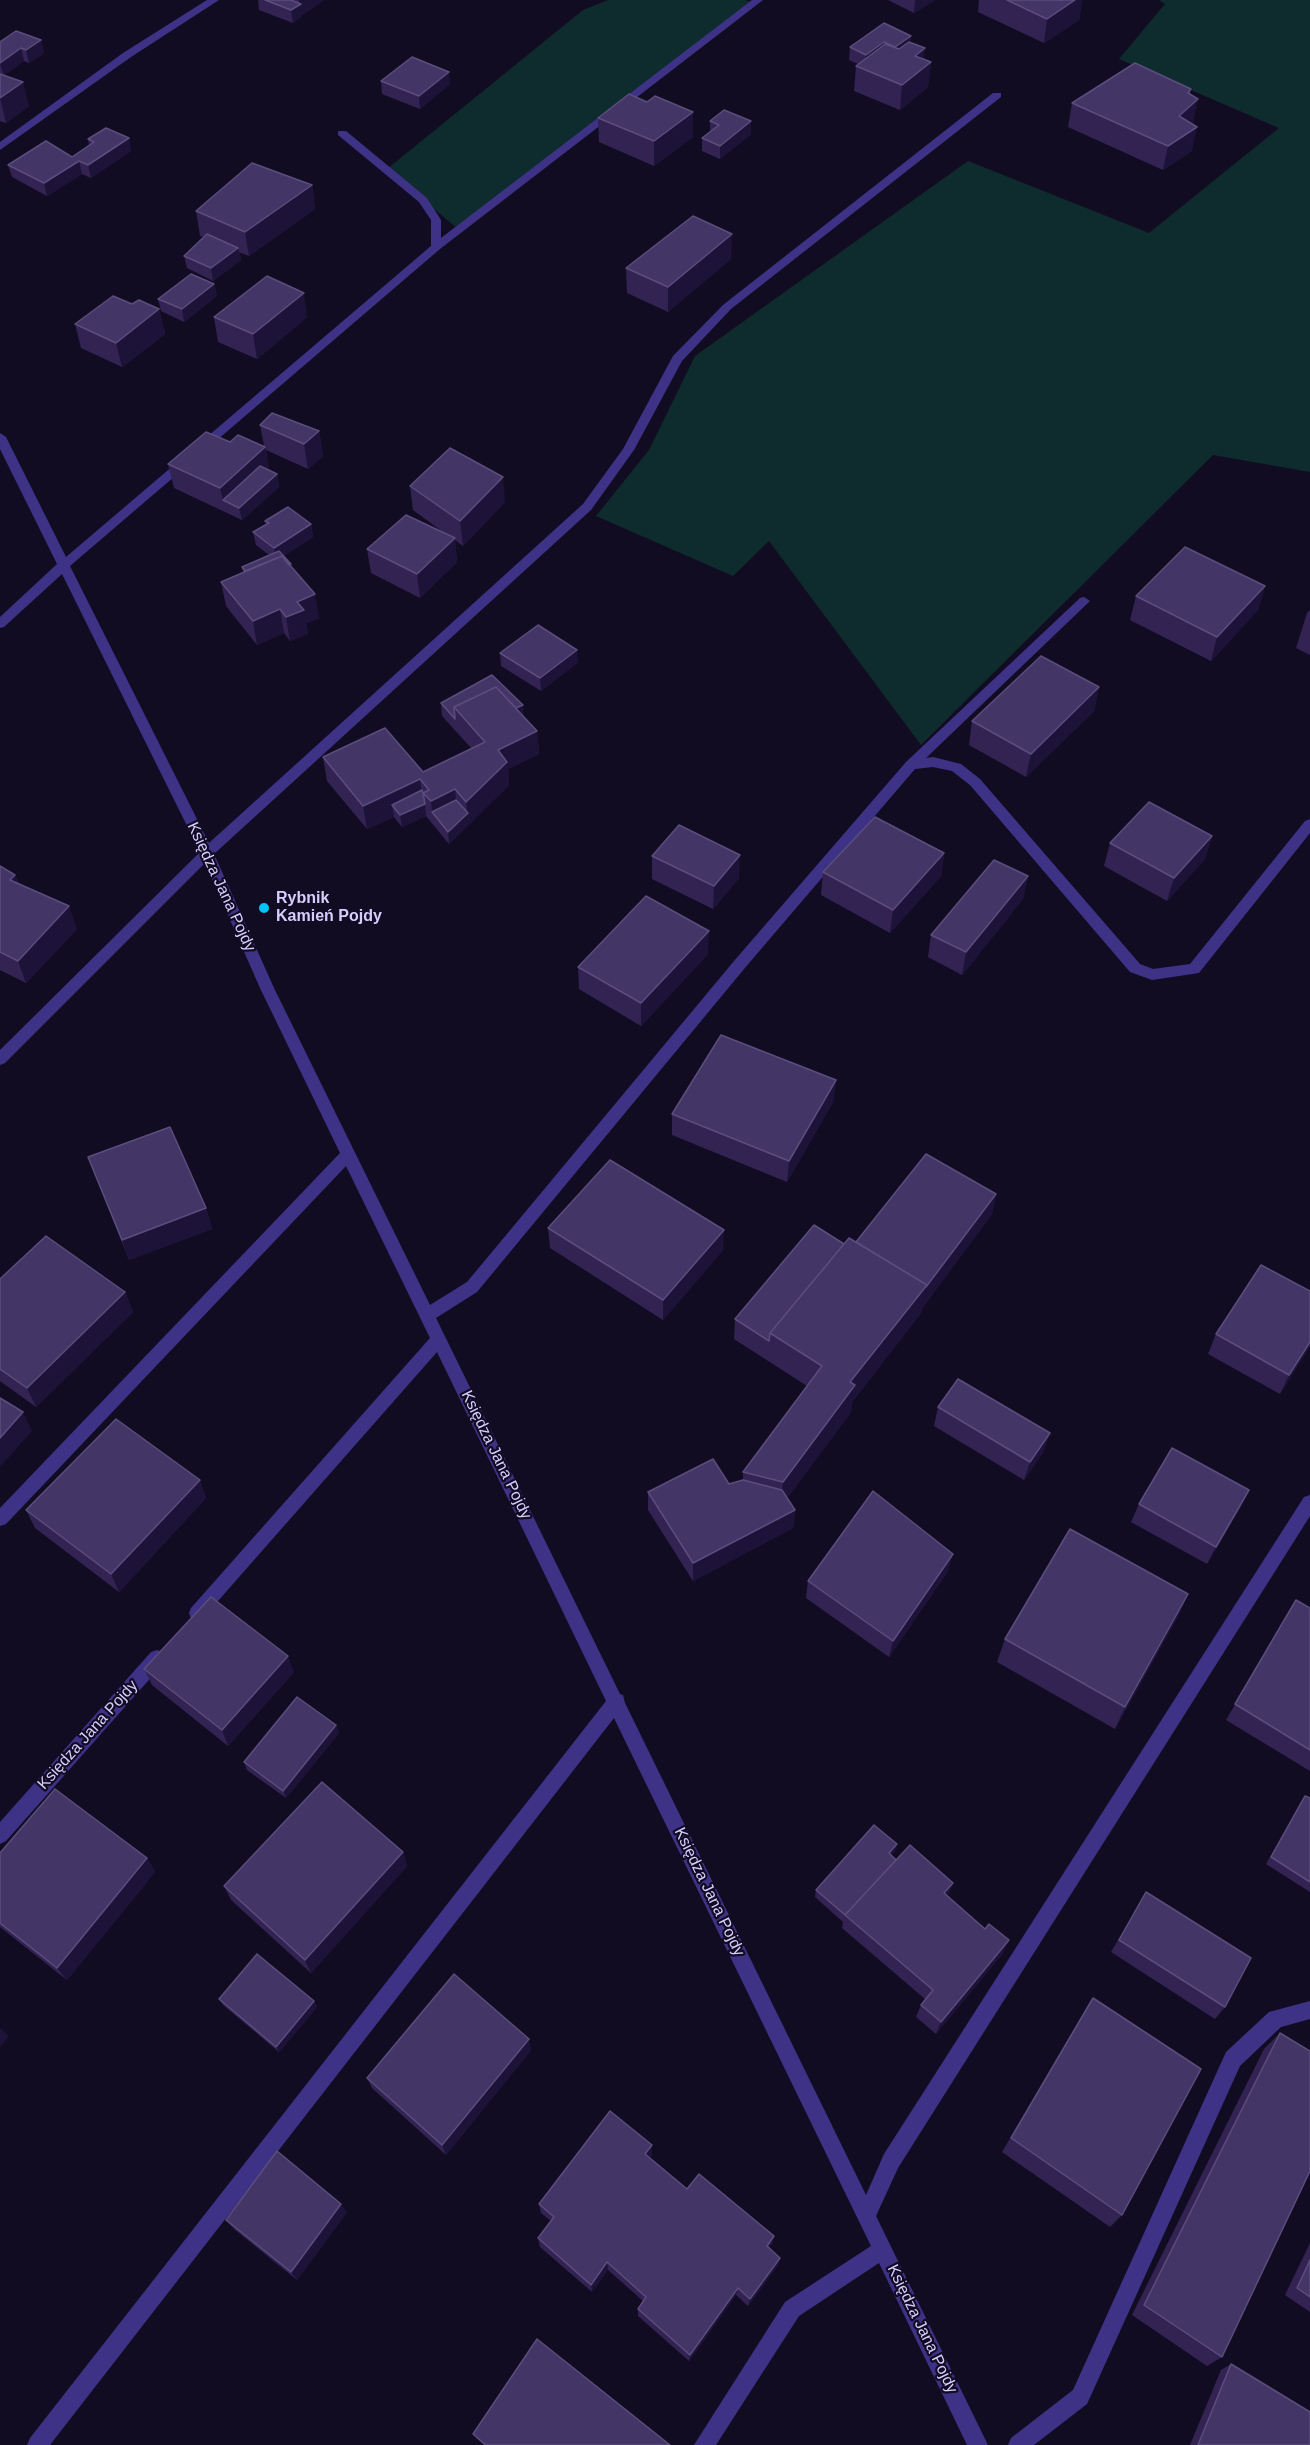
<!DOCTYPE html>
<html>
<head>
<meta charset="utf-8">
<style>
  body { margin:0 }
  canvas { display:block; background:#120c23 }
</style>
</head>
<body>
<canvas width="1310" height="2445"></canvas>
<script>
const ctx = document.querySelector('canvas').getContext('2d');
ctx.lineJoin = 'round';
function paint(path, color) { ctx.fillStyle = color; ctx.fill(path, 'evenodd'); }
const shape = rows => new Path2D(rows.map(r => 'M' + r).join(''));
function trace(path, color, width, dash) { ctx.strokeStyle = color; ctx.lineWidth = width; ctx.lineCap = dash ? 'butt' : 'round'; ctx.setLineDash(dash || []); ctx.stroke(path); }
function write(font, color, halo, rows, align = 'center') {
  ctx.font = font + ' Arial,sans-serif'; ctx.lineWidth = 4.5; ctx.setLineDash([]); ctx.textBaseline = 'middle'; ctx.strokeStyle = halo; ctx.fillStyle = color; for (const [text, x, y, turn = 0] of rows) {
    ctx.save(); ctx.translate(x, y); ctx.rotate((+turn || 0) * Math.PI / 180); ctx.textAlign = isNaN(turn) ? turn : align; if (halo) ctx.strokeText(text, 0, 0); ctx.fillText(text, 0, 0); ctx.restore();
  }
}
paint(shape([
  [608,0,745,0,754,3,459,230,387,169,583,10],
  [1159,0,1310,0,1310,472,1213,455,921,745,769,541,733,576,596,516,649,450,695,356,968,161,1149,233,1279,128,1119,59,1165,4]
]), '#0e2b2d');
paint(shape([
  [207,0,219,0,131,57,0,150,0,142,123,53,207,0],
  [752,0,763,0,440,249,70,566,209,843,583,504,623,449,673,356,723,305,993,93,1001,93,1001,97,731,309,682,361,634,450,591,510,214,854,274,988,430,1305,467,1282,734,961,906,762,1080,598,1084,597,1090,601,926,758,933,757,961,764,980,779,1140,964,1153,969,1190,964,1305,821,1310,819,1310,833,1199,973,1152,980,1130,972,970,785,952,771,933,767,915,769,744,969,477,1292,436,1318,620,1694,623,1695,625,1703,866,2195,884,2154,1304,1497,1310,1495,1310,1516,898,2168,876,2216,988,2445,967,2445,879,2263,799,2316,716,2445,694,2445,785,2302,871,2246,614,1718,50,2445,27,2445,30,2438,606,1701,437,1352,203,1618,197,1621,191,1618,189,1613,191,1608,430,1338,346,1166,6,1524,0,1526,0,1508,340,1153,260,988,205,863,5,1063,0,1065,0,1050,200,852,62,574,4,627,0,628,0,617,57,564,0,449,0,433,6,437,66,557,431,246,431,220,419,202,338,135,338,131,346,131,427,198,441,220,441,238,752,0],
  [157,1650,163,1652,165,1658,163,1664,6,1841,0,1844,0,1822,151,1652,157,1650],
  [1310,2001,1310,2019,1281,2027,1240,2066,1087,2404,1034,2445,1008,2445,1011,2438,1073,2390,1226,2052,1269,2012,1310,2001]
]), '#3e3286');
paint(shape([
  [258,0,324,0,302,15,302,16,293,23,259,10],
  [888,0,935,0,914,13],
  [979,0,1082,0,1079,20,1044,43,978,12],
  [911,36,910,42,924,60,931,62,928,87,900,110,854,91,856,66,858,64,849,60,850,47],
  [41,40,44,53,29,63,24,61,4,75,29,106,6,123,0,121,0,42],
  [381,81,450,84,420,109,382,94],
  [1191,89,1190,94,1193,124,1192,151,1163,170,1068,127,1072,103],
  [647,102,693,112,693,137,654,166,599,142,598,118],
  [710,121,751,121,751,134,720,159,702,151,702,138,710,132],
  [129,138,131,151,91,178,82,174,47,196,12,177,8,165,72,157,89,145,88,139],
  [312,185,315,209,249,256,239,252,241,260,213,281,187,268,184,256,204,237,200,236,196,211],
  [731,259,668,312,627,293,626,268],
  [214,284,217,296,184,322,161,311,158,299],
  [132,304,159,309,165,334,122,367,81,348,75,324],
  [214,317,307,317,257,359,218,342],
  [260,425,319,431,323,456,308,469,266,450,269,471,277,474,279,487,242,520,174,488,168,464,230,442,264,446],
  [410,486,505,502,463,546,455,540,457,562,420,598,371,573,367,549,447,535,413,510],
  [265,521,311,524,313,537,283,556,291,564,291,567,319,618,306,623,308,634,290,641,284,633,257,645,226,606,221,582,243,572,242,567,269,555,256,545,253,532,266,525],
  [1265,586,1258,610,1211,661,1130,620,1136,596],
  [1310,610,1310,655,1296,648,1307,613],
  [500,653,578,662,541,691,501,666],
  [1099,687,1094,711,1026,777,969,745,972,721],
  [441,703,524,717,537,731,539,754,508,769,509,785,449,844,426,816,402,827,394,817,367,829,327,781,323,757,423,772,472,749,442,716],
  [1212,836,1205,859,1167,901,1104,866,1110,843],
  [944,853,941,876,890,933,821,895,823,872],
  [652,856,739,878,713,909,652,879],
  [0,866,15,875,19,884,77,929,26,983,0,970],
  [1028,876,1023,899,962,975,928,957,931,935],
  [708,954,641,1026,579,989,578,967],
  [836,1080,833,1102,787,1182,672,1135,672,1114],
  [88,1157,206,1208,212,1229,129,1260],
  [996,1194,992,1214,923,1307,921,1313,852,1402,851,1412,787,1498,795,1510,793,1528,693,1581,648,1510,648,1492,729,1484,743,1480,743,1472,807,1386,734,1339,735,1319,844,1244,856,1242],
  [548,1228,723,1250,663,1320,550,1248],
  [0,1279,125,1292,133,1312,36,1407,0,1381],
  [1216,1334,1310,1346,1280,1394,1208,1354],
  [938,1407,1044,1451,1024,1480,934,1426],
  [200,1480,206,1498,119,1592,35,1528,26,1510],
  [1249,1490,1240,1508,1207,1564,1131,1522,1139,1504],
  [948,1571,889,1657,806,1598,808,1581],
  [1188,1594,1177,1618,1115,1729,997,1662,1005,1639],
  [1296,1600,1310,1608,1310,1771,1226,1720],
  [144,1669,294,1672,228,1746,152,1685],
  [336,1725,339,1733,286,1798,247,1770,244,1762],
  [1305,1796,1310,1798,1310,1892,1266,1864,1300,1803],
  [895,1851,891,1855,948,1896,1003,1953,936,2034,916,2017,921,2005,925,1999,842,1928,843,1922,815,1897,816,1890],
  [403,1852,407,1866,311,1973,231,1900,224,1886],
  [0,1853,147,1858,155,1872,67,1980,0,1927],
  [1146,1892,1225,2007,1215,2019,1111,1952],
  [1093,1998,1122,2215,1110,2227,1002,2152],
  [219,1999,314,2001,317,2007,279,2052,223,2005],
  [1280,2033,1222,2357,1207,2366,1132,2315,1264,2049],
  [531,2050,446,2155,372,2088,367,2078],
  [652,2145,652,2155,649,2158,687,2189,774,2236,772,2244,769,2248,780,2258,778,2265,748,2306,736,2295,689,2361,638,2316,638,2309,643,2301,608,2270,592,2292,540,2247,538,2238,551,2221,541,2213,539,2204],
  [347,2212,297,2280,234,2229,226,2220],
  [1310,2243,1310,2312,1285,2295],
  [1231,2364,1310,2445,1190,2445,1221,2370],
  [473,2434,670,2445,484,2445,477,2439]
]), '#322352');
paint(shape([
  [299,0,324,0,302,15,302,16,293,23,291,10,299,5],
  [915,0,935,0,914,13],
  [1075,0,1082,0,1079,20,1044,43,1047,19],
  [911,36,909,48,893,60,895,47],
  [41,40,44,53,29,63,26,50],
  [884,42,883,55,865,67,866,55],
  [21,48,24,61,4,76,0,63],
  [925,48,923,68,931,62,928,87,900,110,902,85,915,56],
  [449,72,450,84,420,109,419,96],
  [23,82,29,106,6,123,0,98],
  [1191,89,1187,109,1198,99,1193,124,1179,116],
  [693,112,693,137,654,166,654,141],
  [751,121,751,134,720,159,720,146],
  [1197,127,1192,151,1163,170,1168,146],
  [129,138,131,151,91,178,88,165],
  [79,161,82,174,47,196,44,183],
  [312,185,315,209,249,256,245,232],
  [732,234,731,259,668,312,668,287],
  [238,248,241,260,213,281,211,268],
  [214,284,217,296,184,322,182,309],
  [304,293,307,317,257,359,253,334],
  [159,309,165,334,122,367,116,343],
  [319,431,323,456,308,469,304,444],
  [265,447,270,472,223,500,220,488],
  [277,474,279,487,242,520,239,508],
  [503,477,505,502,463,546,460,521],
  [311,524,313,537,276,560,274,548],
  [455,538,457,562,420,598,417,574],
  [1265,586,1258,610,1211,661,1217,637],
  [315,594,319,618,306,623,308,634,290,641,286,617,297,602],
  [280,609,284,633,257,645,253,621],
  [577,650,578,662,541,691,540,678],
  [1099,687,1094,711,1026,777,1031,754],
  [523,705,524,717,509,712],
  [537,731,539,754,508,769,509,785,469,825,466,802,498,750],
  [420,779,423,802,392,805,394,817,367,829,363,806],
  [455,789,457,812,432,812,431,801],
  [425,804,426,816,402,827,400,815],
  [468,813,469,825,449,844,448,832],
  [1212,836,1205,859,1167,901,1174,878],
  [944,853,941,876,890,933,893,910],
  [740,855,739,878,713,909,714,886],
  [15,875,23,897,10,880],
  [1028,876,1023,899,962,975,966,952],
  [69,906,77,929,26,983,18,961],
  [709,931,708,954,641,1026,641,1003],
  [836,1080,833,1102,787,1182,789,1161],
  [996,1194,992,1214,923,1307,921,1313,852,1402,851,1412,780,1508,783,1482,850,1382],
  [206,1208,212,1229,129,1260,122,1240],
  [724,1230,723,1250,663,1320,663,1300],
  [125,1292,133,1312,36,1407,27,1388],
  [1310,1342,1310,1346,1280,1394,1289,1375],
  [23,1412,32,1431,0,1467,0,1438],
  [1050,1433,1044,1451,1024,1480,1030,1462],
  [200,1480,206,1498,119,1592,111,1574],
  [1249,1490,1240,1508,1207,1564,1216,1547],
  [795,1510,793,1528,693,1581,693,1563],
  [953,1554,948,1571,889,1657,893,1641],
  [1188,1594,1177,1618,1115,1729,1125,1707],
  [288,1656,294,1672,228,1746,222,1730],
  [336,1725,339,1733,286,1798,283,1791],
  [897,1844,895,1851,887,1860,889,1853],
  [403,1852,407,1866,311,1973,305,1960],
  [147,1858,155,1872,67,1980,57,1968],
  [953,1883,948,1897,944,1893],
  [1009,1940,1003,1953,936,2034,941,2022],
  [314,2001,317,2007,279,2052,276,2047],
  [0,2028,9,2036,0,2047],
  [529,2039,531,2050,446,2155,442,2145],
  [652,2145,652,2155,645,2164,645,2154],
  [341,2204,347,2212,297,2280,291,2272],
  [774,2236,772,2244,765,2254,767,2246],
  [780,2258,778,2265,748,2306,750,2299],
  [607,2262,608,2270,592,2292,591,2285],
  [738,2288,736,2295,689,2361,690,2355]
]), '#1d1237');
const building = shape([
  [265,0,291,0,301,4,291,10,265,0],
  [1007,0,1075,0,1047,19,1007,0],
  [884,23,911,36,895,47,884,42,866,55,850,47,884,23],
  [16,31,41,40,26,50,21,48,0,63,0,42,16,31],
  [909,42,925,48,915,56,931,62,902,85,856,66,885,44,899,49,909,42],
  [412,57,449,72,419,96,381,81,412,57],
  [1135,63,1191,89,1188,93,1198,99,1179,116,1197,127,1168,146,1072,103,1135,63],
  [0,74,23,82,0,98,0,74],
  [629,94,647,102,655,96,693,112,654,141,598,118,629,94],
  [724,110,751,121,720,146,702,138,719,125,710,121,724,110],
  [106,128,129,138,88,165,79,161,44,183,8,165,46,141,72,157,94,142,88,139,106,128],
  [252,163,312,185,245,232,196,211,252,163],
  [693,216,732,234,668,287,626,268,693,216],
  [207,234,238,248,211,268,184,256,207,234],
  [191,274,214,284,182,309,158,299,191,274],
  [267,276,304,293,253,334,214,317,267,276],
  [113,296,132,304,139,300,159,309,116,343,75,324,113,296],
  [272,413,319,431,304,444,260,425,272,413],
  [206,432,230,442,238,435,265,447,220,488,168,464,206,432],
  [450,448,503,477,460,521,410,486,450,448],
  [260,466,277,474,239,508,223,500,260,466],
  [288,507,311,524,274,548,253,532,269,523,265,521,288,507],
  [406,515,455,538,417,574,367,549,406,515],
  [1185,547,1265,586,1217,637,1136,596,1185,547],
  [279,551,291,564,289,565,282,556,245,571,242,567,279,551],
  [282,556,315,594,297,602,304,610,286,617,280,609,253,621,221,582,282,556],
  [538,625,577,650,540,678,500,653,538,625],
  [1041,656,1099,687,1031,754,972,721,1041,656],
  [492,675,523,705,516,708,496,687,454,707,455,719,441,703,492,675],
  [496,687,537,731,498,750,507,762,466,802,455,789,431,801,423,793,429,790,420,779,363,806,323,757,385,728,423,772,485,742,454,707,496,687],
  [422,790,423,793,425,804,400,815,392,805,422,790],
  [456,800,468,813,448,832,432,812,456,800],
  [1149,802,1212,836,1174,878,1110,843,1149,802],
  [875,817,944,853,893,910,823,872,875,817],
  [679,825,740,855,714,886,652,856,679,825],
  [994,860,1028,876,966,952,931,935,994,860],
  [0,866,15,875,10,880,69,906,18,961,0,952,0,866],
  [646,896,709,931,641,1003,578,967,646,896],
  [721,1035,836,1080,789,1161,672,1114,721,1035],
  [170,1127,206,1208,122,1240,88,1157,170,1127],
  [926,1154,996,1194,926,1287,927,1285,856,1242,926,1154],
  [610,1160,724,1230,663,1300,548,1228,610,1160],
  [814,1225,844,1244,770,1333,769,1341,735,1319,814,1225],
  [46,1236,125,1292,27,1388,0,1369,0,1279,46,1236],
  [849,1238,927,1285,850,1382,855,1385,783,1482,743,1472,822,1366,770,1333,849,1238],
  [1261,1265,1310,1291,1310,1342,1289,1375,1216,1334,1261,1265],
  [958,1379,1050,1433,1030,1462,938,1407,958,1379],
  [0,1398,23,1412,0,1438,0,1398],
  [116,1419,200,1480,111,1574,26,1510,116,1419],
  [1172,1448,1249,1490,1216,1547,1139,1504,1172,1448],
  [713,1459,729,1484,743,1480,782,1490,795,1510,693,1563,648,1492,713,1459],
  [873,1491,953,1554,893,1641,808,1581,873,1491],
  [1070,1529,1188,1594,1125,1707,1005,1639,1070,1529],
  [211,1597,288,1656,222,1730,144,1669,211,1597],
  [1296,1600,1310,1608,1310,1750,1235,1704,1296,1600],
  [297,1697,336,1725,283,1791,244,1762,297,1697],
  [322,1782,403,1852,305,1960,224,1886,322,1782],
  [55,1789,147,1858,57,1968,0,1923,0,1853,55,1789],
  [1305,1796,1310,1798,1310,1882,1271,1857,1305,1796],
  [874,1825,897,1844,889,1853,896,1860,845,1915,816,1890,874,1825],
  [910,1845,953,1883,944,1893,985,1929,989,1924,1009,1940,941,2022,921,2005,933,1990,845,1915,910,1845],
  [1146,1892,1251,1958,1225,2007,1119,1940,1146,1892],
  [257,1954,314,2001,276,2047,219,1999,257,1954],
  [454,1974,529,2039,442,2145,367,2078,454,1974],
  [1093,1998,1201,2069,1122,2215,1011,2138,1093,1998],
  [1280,2033,1310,2051,1310,2171,1222,2357,1144,2305,1280,2033],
  [610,2111,652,2145,645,2154,687,2189,699,2174,774,2236,767,2246,780,2258,750,2299,738,2288,690,2355,638,2309,646,2297,607,2262,591,2285,538,2238,554,2217,539,2204,610,2111],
  [277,2151,341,2204,291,2272,226,2220,277,2151],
  [1310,2260,1310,2297,1297,2288,1310,2260],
  [537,2339,670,2445,486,2445,473,2434,537,2339],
  [1231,2364,1310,2412,1310,2445,1198,2445,1231,2364]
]);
paint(building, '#433565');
trace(building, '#5b4d7d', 1.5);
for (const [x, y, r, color] of [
  [264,908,6,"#00c5f8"]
]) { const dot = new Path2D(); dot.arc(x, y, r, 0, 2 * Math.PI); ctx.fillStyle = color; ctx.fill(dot); trace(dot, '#120c23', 2); }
write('16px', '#d8cdff', '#120c23', [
  ["Księdza Jana Pojdy",221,887,65],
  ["Księdza Jana Pojdy",496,1455,64],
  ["Księdza Jana Pojdy",88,1735,-48],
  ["Księdza Jana Pojdy",709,1892,64],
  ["Księdza Jana Pojdy",922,2329,64]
]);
write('bold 16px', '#d8cdff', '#120c23', [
  ["Rybnik",276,899],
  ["Kamień Pojdy",276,917]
], 'left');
</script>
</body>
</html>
